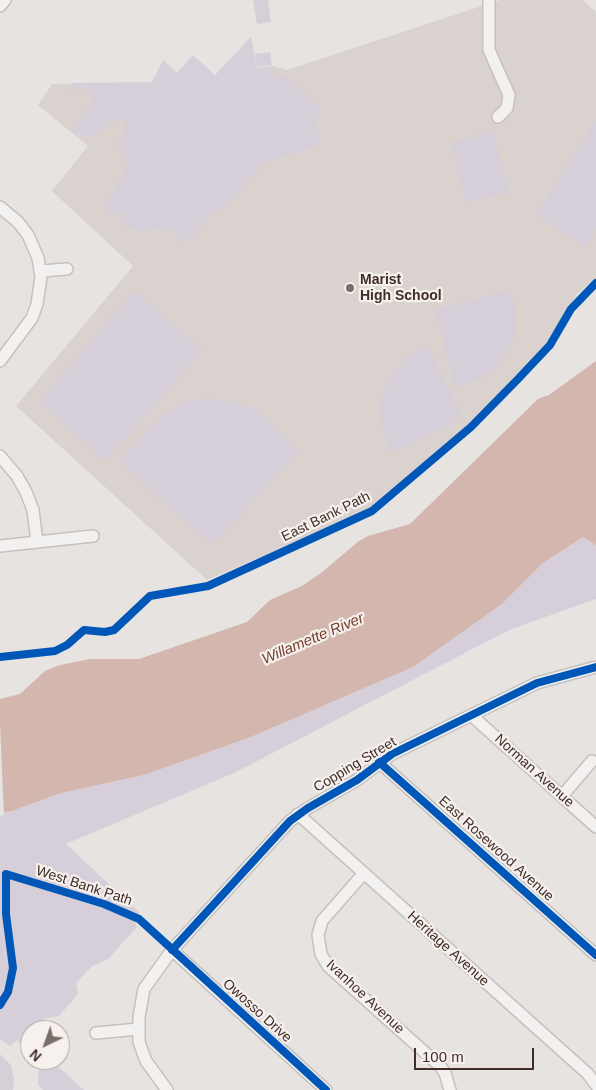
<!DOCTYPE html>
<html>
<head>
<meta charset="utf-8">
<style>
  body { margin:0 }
  #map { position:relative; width:596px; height:1090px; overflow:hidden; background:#e6e3e1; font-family:Arial,sans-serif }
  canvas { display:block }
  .north { position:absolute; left:20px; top:1020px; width:50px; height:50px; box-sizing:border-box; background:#f6f0ee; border:1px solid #aea39e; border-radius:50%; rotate:222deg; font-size:14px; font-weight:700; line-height:20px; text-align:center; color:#412f26 }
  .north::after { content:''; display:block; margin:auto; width:18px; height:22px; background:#7b6e67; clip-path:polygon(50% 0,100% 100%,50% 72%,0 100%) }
  .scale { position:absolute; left:414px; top:1048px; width:120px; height:22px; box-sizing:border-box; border:2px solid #412f26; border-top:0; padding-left:6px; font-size:15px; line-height:18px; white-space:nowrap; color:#412f26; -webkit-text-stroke:4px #f6f0ee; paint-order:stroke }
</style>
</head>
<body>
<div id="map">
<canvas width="596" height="1090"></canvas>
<div class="north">N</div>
<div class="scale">100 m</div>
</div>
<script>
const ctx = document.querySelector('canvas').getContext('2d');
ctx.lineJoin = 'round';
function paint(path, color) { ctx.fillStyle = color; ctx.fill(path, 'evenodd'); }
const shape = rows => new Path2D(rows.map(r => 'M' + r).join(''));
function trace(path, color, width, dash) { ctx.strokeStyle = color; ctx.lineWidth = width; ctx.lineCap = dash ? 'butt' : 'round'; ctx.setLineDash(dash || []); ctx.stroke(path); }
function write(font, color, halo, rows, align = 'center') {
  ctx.font = font + ' Arial,sans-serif'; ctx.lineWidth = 4.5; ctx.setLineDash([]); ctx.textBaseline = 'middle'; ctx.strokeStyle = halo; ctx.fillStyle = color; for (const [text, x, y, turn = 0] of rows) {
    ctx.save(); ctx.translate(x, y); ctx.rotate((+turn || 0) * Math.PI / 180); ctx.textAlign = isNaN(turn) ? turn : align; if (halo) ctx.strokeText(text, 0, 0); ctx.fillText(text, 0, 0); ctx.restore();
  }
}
paint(shape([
  [500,0,582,0,596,12,596,278,577,294,550,338,474,420,372,506,347,519,207,580,16,406,133,266,52,191,88,146,38,105,52,84,275,81,273,66,287,70]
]), '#dad2ce');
paint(shape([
  [253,0,268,0,271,22,257,24],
  [251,37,257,68,273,66,276,81,284,75,319,107,317,127,320,145,263,164,227,205,210,214,194,238,178,243,177,233,151,227,146,233,122,225,120,214,107,212,104,202,118,191,114,187,122,176,128,161,117,148,119,141,124,138,126,119,116,119,96,135,82,136,71,131,94,102,87,89,70,90,72,83,152,82,163,60,177,73,193,55,215,75],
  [270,52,272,65,257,67,255,54],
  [596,120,596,229,585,246,536,215],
  [493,131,509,192,466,202,451,143],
  [511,290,516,311,516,332,508,351,495,368,478,380,455,388,436,310],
  [135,291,202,350,106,461,39,402],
  [428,346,461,414,457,421,392,453,384,433,380,412,383,392,393,374,407,358],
  [206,399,233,402,257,410,299,451,212,545,120,462,141,436,163,416,183,402],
  [583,537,596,545,596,599,509,630,236,772,66,844,140,913,134,919,137,927,108,959,92,966,76,983,78,994,59,1016,45,1018,34,1030,30,1030,27,1038,30,1041,30,1052,17,1040,10,1046,0,1039,0,813,12,811,61,793,144,775,251,737,413,667,502,604,543,563],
  [0,1054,11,1065,14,1079,13,1090,0,1090],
  [39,1060,51,1060,84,1090,43,1090,38,1085]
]), '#d6cfd9');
paint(shape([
  [596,361,596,545,583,537,543,563,502,604,413,667,251,737,144,775,61,793,12,811,0,813,0,699,20,694,45,671,60,665,90,659,139,659,247,622,270,600,302,586,321,573,359,541,368,536,410,524,538,399,549,395]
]), '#d3b6ad');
paint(shape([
  [0,724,4,815,0,816]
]), '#e6e3e1');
const minor = shape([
  [489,0,489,50,509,95,507,108,498,117],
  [0,6,5,0],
  [0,207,18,222,28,235,38,258,41,277,37,304,32,318,0,361],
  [41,271,67,269],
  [0,456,17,476,26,492,33,510,37,542],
  [0,546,93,536],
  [471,715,596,827],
  [379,762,596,955],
  [562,796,592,761],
  [298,814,588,1074,596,1085],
  [364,873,322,921,318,935,321,954,328,966,440,1066,445,1073,450,1090],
  [172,950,326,1090],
  [96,1033,138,1029],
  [167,1090,146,1061,139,1042,139,1017,144,989,172,950,290,821,308,808,357,780,392,754,537,683,596,667]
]);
trace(minor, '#c4c1bf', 14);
trace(minor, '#f3f1f0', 11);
trace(shape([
  [0,657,55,651,67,645,84,630,105,632,114,630,150,596,208,586,372,511,471,427,518,379,550,345,571,309,596,283],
  [379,762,596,955],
  [172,950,290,821,308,808,357,780,392,754,537,683,596,667],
  [0,1005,8,992,13,968,6,914,6,874,104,904,139,919,326,1090]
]), '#0057b8', 8);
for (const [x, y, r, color] of [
  [350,288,5,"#7b6e67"]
]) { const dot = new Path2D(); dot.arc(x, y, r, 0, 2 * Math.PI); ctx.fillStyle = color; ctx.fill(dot); trace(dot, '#f6f0ee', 2); }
write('bold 14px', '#412f26', '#f6f0ee', [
  ["Marist",360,280],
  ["High School",360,296]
], 'left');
write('14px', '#412f26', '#f6f0ee', [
  ["East Bank Path",326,517,-26],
  ["Copping Street",355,765,-31],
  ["Norman Avenue",534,771,42],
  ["East Rosewood Avenue",496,849,42],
  ["West Bank Path",84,886,18],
  ["Heritage Avenue",448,949,42],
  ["Ivanhoe Avenue",365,997,43],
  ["Owosso Drive",257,1011,42]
]);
write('italic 15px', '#77412e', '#f6f0ee', [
  ["Willamette River",313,639,-23]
]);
</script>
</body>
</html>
